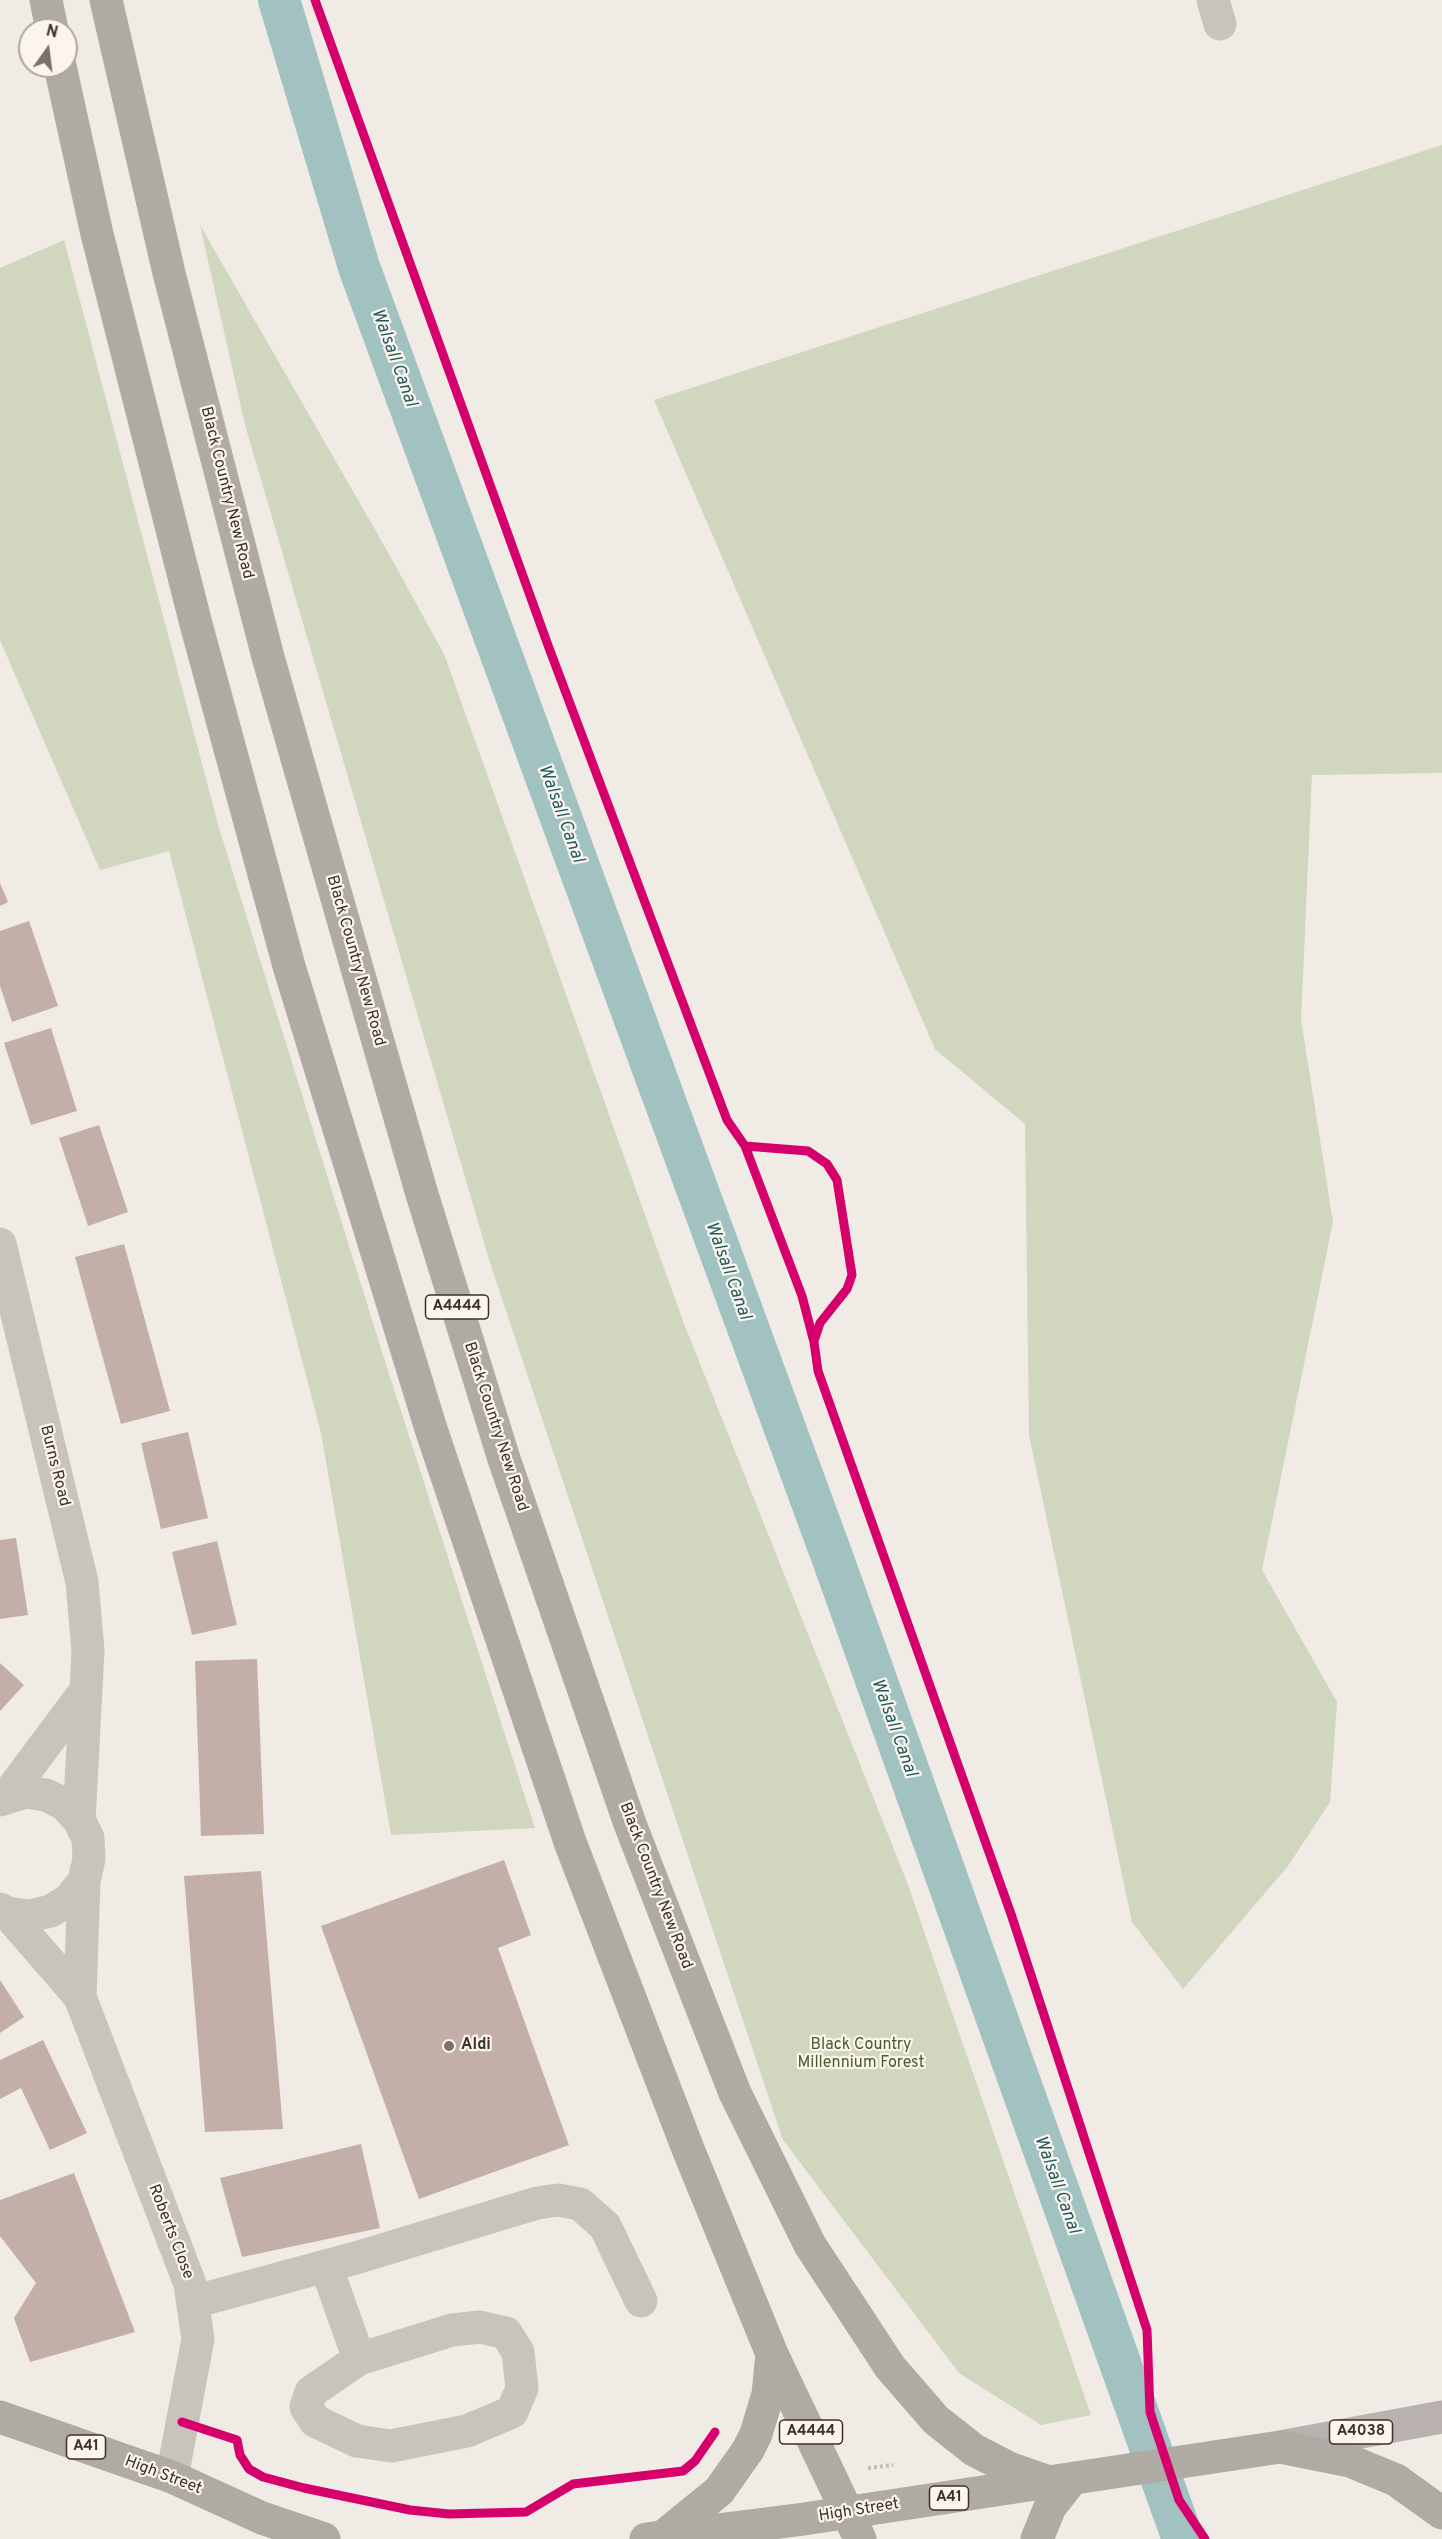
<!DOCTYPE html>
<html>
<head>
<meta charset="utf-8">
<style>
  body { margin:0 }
  #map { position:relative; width:1442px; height:2539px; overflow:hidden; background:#f0ebe5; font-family:Overpass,sans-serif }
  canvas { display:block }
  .north { position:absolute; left:18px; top:18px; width:60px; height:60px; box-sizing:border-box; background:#fbf5ee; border:2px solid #aea6a0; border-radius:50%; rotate:14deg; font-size:16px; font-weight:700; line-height:24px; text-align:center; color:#3b302b }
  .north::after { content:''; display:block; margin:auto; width:21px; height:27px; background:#7a716c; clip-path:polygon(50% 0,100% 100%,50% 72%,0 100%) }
</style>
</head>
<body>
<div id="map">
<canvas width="1442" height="2539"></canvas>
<div class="north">N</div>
</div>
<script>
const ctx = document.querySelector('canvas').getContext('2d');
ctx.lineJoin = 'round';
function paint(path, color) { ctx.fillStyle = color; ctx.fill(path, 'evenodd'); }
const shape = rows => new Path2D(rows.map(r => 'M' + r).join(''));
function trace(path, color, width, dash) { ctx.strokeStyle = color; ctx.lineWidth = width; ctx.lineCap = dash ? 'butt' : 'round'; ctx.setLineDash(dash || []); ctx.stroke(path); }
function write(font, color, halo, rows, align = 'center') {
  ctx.font = font + ' Overpass,sans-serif'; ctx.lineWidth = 4.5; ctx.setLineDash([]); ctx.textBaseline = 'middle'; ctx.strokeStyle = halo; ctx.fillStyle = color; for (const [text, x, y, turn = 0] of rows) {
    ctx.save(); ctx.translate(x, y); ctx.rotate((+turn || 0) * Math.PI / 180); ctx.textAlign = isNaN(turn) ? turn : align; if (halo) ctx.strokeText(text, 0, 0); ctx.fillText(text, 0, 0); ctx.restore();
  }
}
paint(shape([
  [1442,145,1442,773,1312,775,1301,1019,1333,1222,1262,1570,1337,1702,1330,1802,1288,1866,1183,1989,1132,1922,1029,1435,1025,1124,935,1049,654,400],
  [200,225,385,547,444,654,683,1321,907,1882,1091,2415,1041,2425,959,2373,783,2140,491,1266,245,425],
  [64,240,219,828,383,1355,535,1828,391,1835,321,1433,169,851,100,870,0,640,0,268]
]), '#d1d6bf');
trace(shape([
  [279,0,359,267,834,1562,1183,2539]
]), '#a1c2c1', 42);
paint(shape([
  [0,883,8,902,0,906],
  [29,921,58,1006,12,1022,0,986,0,931],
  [51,1028,77,1111,31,1125,4,1043],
  [99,1125,128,1212,88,1226,59,1138],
  [124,1244,170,1411,121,1424,75,1257],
  [188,1432,208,1518,161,1529,141,1443],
  [16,1538,28,1615,0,1619,0,1540],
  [217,1541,237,1625,192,1635,172,1552],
  [257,1659,264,1834,201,1836,195,1661],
  [0,1663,24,1685,0,1711],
  [504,1860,531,1935,498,1948,569,2145,419,2199,321,1926],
  [261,1871,283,2129,205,2132,184,1876],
  [0,1980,24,2017,0,2033],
  [43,2040,87,2133,50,2150,21,2088,0,2099,0,2060],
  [361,2144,380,2228,242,2257,220,2178],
  [74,2173,135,2332,30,2362,14,2318,36,2283,0,2236,0,2200]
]), '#c3afa7');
trace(shape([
  [868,2468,893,2465]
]), '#c2bbb6', 4, [3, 3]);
trace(shape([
  [1213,0,1220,24],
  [0,1244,82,1582,88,1651,79,1820],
  [7,1796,86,1690],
  [0,1800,25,1792,46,1795,64,1804,79,1820,88,1838,89,1859,84,1881,70,1899,51,1911,29,1916,7,1913,0,1909],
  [7,1913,80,1997,190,2284,198,2339,172,2477],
  [80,1997,84,1881],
  [326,2266,359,2359],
  [193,2302,359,2257,537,2203,558,2200,580,2204,605,2226,641,2301],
  [480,2327,506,2333,518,2352,522,2388,512,2412,467,2431,391,2446,357,2441,315,2421,306,2407,311,2392,359,2359,452,2330,480,2327]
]), '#c9c3be', 33);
trace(shape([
  [1280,2447,1442,2417]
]), '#b8b1ad', 33);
trace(shape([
  [46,0,52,30],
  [106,0,169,273,268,657,348,937,421,1191,504,1459,630,1824,735,2093,810,2245,890,2367,936,2420,974,2450,1009,2468,1052,2483],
  [60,66,97,234,196,624,289,966,431,1429,570,1842,688,2149,772,2354,860,2539],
  [0,2417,172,2477,262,2518,324,2539],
  [665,2535,719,2491,748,2450,756,2434,768,2394,772,2354],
  [646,2539,804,2519,1280,2447,1350,2461,1396,2480,1442,2513],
  [1037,2539,1050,2507,1071,2480]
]), '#afaaa4', 33);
trace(shape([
  [315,0,549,648,727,1120,745,1146,802,1296,814,1342,818,1371,1011,1914,1147,2330,1150,2412,1179,2500,1205,2539],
  [745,1146,808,1151,827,1164,837,1180,852,1275,847,1289,820,1323,814,1341],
  [182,2422,237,2440,240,2455,249,2469,263,2477,304,2488,410,2510,449,2514,526,2512,573,2484,683,2471,695,2461,715,2432]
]), '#d6006c', 9);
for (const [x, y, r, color] of [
  [449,2046,6,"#7a716c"]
]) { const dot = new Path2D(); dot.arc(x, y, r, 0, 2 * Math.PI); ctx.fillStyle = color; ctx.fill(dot); trace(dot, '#fbf5ee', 2); }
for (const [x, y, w] of [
  [457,1307,63],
  [811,2432,63],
  [1361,2432,63],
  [86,2447,39],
  [949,2498,39]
]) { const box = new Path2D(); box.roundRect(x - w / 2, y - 12, w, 24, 4.5); ctx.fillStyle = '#fbf5ee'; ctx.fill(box); trace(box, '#3b302b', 1.5); }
write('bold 15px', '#3b302b', null, [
  ["A4444",457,1307],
  ["A4444",811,2432],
  ["A4038",1361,2432],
  ["A41",86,2447],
  ["A41",949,2498]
]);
write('16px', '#3b302b', '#fbf5ee', [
  ["Black Country New Road",226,493,76],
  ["Black Country New Road",355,961,74],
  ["Black Country New Road",495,1427,72],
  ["Burns Road",54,1466,76],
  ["Black Country New Road",655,1886,69],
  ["Roberts Close",170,2232,69],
  ["High Street",163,2476,21],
  ["High Street",859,2511,-9]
]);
write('bold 16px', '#3b302b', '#fbf5ee', [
  ["Aldi",461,2046]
], 'left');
write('16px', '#4a5a2e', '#fbf5ee', [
  ["Black Country",861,2046],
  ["Millennium Forest",861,2064]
]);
write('italic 18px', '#1f5a5e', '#fbf5ee', [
  ["Walsall Canal",393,358,70],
  ["Walsall Canal",560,814,70],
  ["Walsall Canal",727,1271,70],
  ["Walsall Canal",893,1728,70],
  ["Walsall Canal",1056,2185,70]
]);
</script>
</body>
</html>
